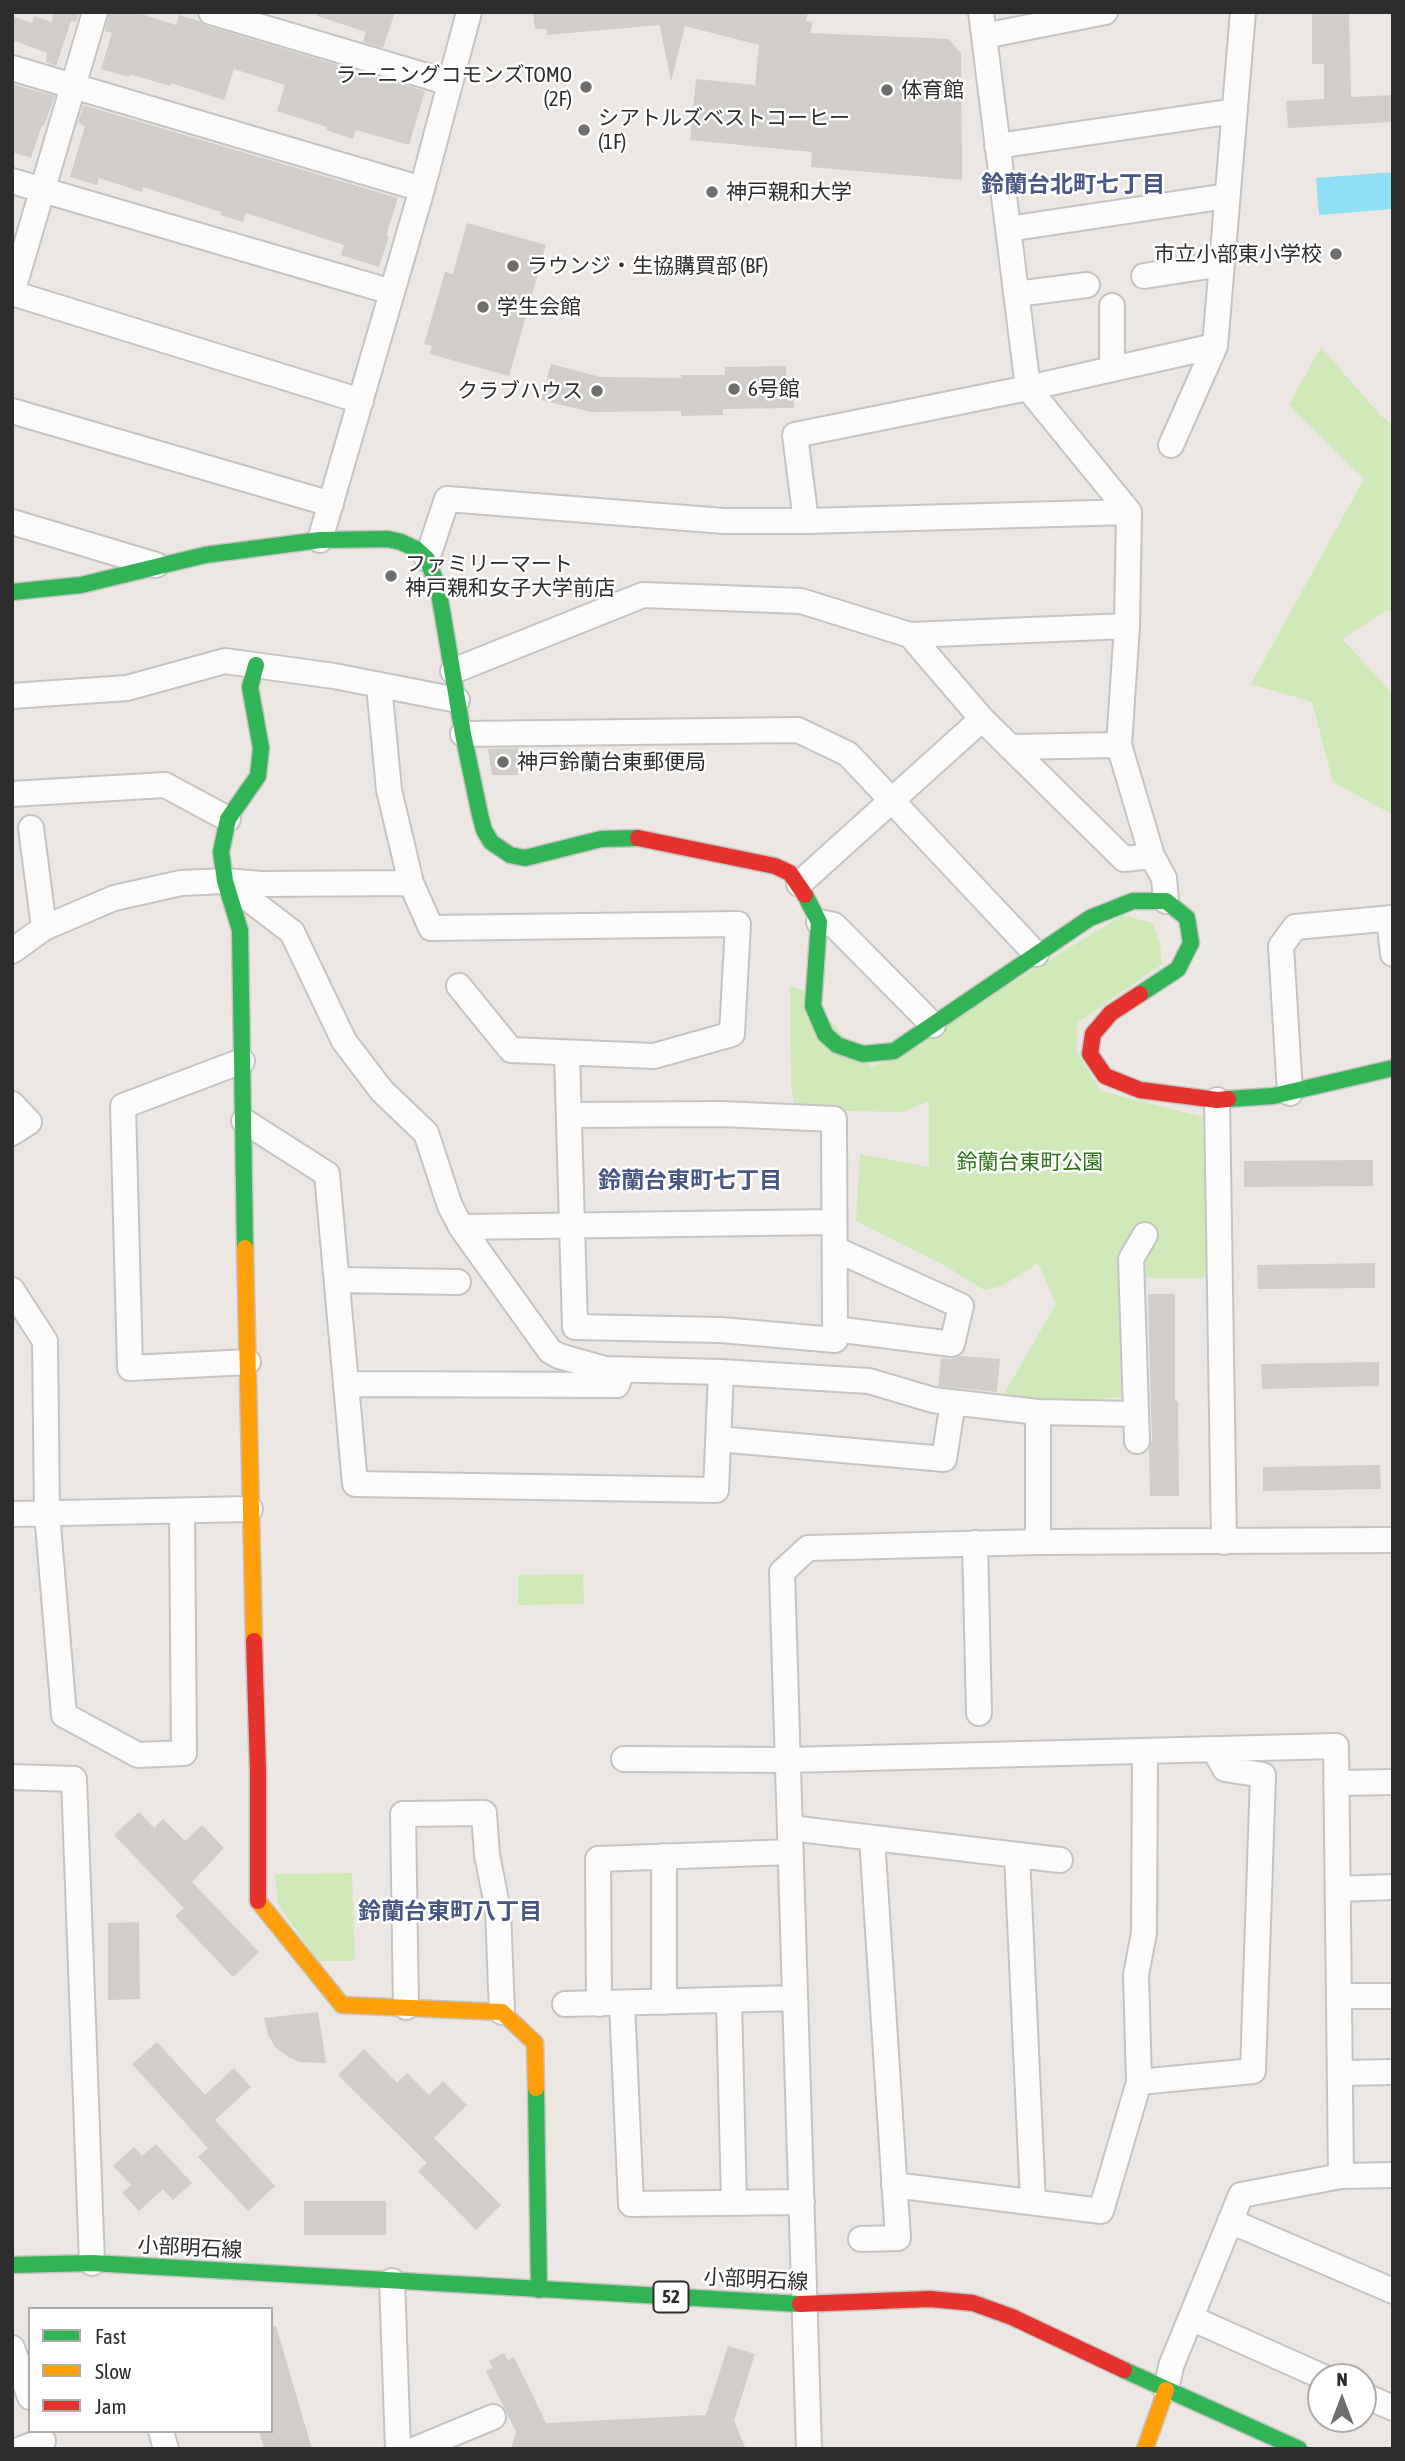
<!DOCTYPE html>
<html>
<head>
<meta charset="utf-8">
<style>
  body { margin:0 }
  #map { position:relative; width:1405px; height:2461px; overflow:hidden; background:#ece7e2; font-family:"Asap Condensed",sans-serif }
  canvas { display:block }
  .frame { position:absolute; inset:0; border:14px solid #2d2d2d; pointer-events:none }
  .legend { position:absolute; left:28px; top:2307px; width:245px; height:126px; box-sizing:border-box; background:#fff; border:2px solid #ababab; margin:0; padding:9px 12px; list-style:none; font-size:21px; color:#2d2d2d }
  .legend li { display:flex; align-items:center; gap:14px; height:35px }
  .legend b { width:35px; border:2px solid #ababab }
  .north { position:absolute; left:1307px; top:2363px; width:70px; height:70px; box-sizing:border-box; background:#fff; border:2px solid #ababab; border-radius:50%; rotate:0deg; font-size:19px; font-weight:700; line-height:28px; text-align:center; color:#2d2d2d }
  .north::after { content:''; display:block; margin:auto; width:24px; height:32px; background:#706e6c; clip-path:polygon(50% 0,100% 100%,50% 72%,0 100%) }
</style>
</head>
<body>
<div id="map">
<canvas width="1405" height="2461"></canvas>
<div class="frame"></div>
<ul class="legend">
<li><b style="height:9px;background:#30b455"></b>Fast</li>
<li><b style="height:9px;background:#ff9f0a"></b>Slow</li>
<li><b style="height:9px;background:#e5322d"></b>Jam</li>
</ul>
<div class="north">N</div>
</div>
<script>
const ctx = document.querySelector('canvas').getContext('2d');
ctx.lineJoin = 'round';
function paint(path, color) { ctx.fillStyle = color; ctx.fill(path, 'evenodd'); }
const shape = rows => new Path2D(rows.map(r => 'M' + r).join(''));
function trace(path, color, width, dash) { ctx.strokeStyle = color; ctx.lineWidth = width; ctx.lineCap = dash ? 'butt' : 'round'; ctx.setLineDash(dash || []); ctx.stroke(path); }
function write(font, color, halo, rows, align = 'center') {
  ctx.font = font + ' "Asap Condensed","Noto Sans JP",sans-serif'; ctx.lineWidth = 5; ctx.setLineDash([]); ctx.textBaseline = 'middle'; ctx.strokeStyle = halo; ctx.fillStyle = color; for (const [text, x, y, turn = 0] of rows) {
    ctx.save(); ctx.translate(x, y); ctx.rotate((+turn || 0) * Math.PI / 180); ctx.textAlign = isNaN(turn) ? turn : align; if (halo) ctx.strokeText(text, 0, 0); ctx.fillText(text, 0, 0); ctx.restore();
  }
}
paint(shape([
  [1321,347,1381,416,1393,425,1393,614,1387,610,1342,639,1393,694,1393,815,1333,782,1312,702,1251,684,1364,479,1289,405],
  [1123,915,1153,923,1161,949,1161,965,1077,1023,1077,1052,1101,1091,1203,1117,1207,1278,1125,1278,1128,1396,1060,1404,1004,1394,1056,1304,1038,1263,1002,1286,984,1290,946,1266,856,1221,860,1154,929,1167,929,1101,902,1112,795,1110,791,1083,790,986,803,990,872,1068],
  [583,1574,584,1604,518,1605,518,1575],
  [352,1873,355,1961,318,1961,278,1905,275,1874]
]), '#cfe9b8');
paint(shape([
  [1393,172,1393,209,1319,215,1316,178]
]), '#90dff4');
paint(shape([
  [53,12,79,12,76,22,71,21,56,66,46,62,47,53,12,40,12,16,32,23,34,16,52,22],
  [109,12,135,12,176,25,179,15,199,21,207,26,425,91,409,145,356,130,353,139,326,130,327,127,277,111,285,85,234,69,224,100,171,83,170,86,130,74,129,77,101,69,112,33,105,31],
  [318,12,395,12,383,48,363,42,366,32,317,16],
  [533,12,808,12,806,21,813,22,810,33,949,39,961,54,962,180,811,167,812,152,690,140,696,79,755,85,759,45,685,26,671,81,659,22,659,25,547,35,547,29,535,29],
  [1312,12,1349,12,1351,97,1393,95,1393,122,1288,128,1286,101,1324,99,1324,64,1312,64],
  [12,84,55,96,44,126,42,125,31,158,12,152],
  [83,105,398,198,386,236,389,237,379,267,341,255,344,245,246,213,243,222,220,215,221,212,143,187,142,192,99,178,97,185,70,177,85,126,78,123],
  [467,223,546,245,509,376,430,354,432,346,424,344,445,272,453,274],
  [551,364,600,377,681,378,681,375,725,375,725,367,786,366,786,380,794,380,794,408,723,409,723,415,681,416,681,411,591,412,541,400],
  [518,748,518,775,492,775,488,749],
  [1373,1160,1373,1186,1244,1187,1244,1161],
  [1375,1263,1375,1288,1258,1289,1257,1265],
  [1148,1294,1175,1294,1175,1401,1178,1401,1179,1496,1150,1496,1149,1449,1152,1441],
  [960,1356,1000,1359,997,1392,938,1386,941,1358,951,1359],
  [1379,1362,1379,1386,1262,1389,1261,1364],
  [1380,1465,1381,1489,1263,1491,1263,1467],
  [139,1812,154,1828,163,1819,185,1841,202,1825,224,1848,192,1882,259,1952,233,1977,175,1916,184,1908,114,1835],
  [139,1922,140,1999,108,2000,108,1923],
  [318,2012,326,2063,299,2062,287,2056,275,2047,268,2035,264,2018],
  [157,2042,205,2095,234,2068,251,2087,215,2120,275,2186,248,2211,198,2157,208,2148,132,2064],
  [364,2049,397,2083,407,2073,429,2095,443,2081,467,2105,434,2138,501,2205,476,2230,418,2171,427,2163,338,2075],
  [156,2144,192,2183,173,2200,163,2189,139,2211,122,2193,131,2185,113,2166,134,2147,142,2156],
  [304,2201,386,2201,386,2235,304,2235],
  [276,2326,312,2449,264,2449,259,2431,271,2431,271,2327],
  [728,2346,755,2354,734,2421,746,2449,714,2449,714,2447,511,2449,516,2432,486,2371,493,2368,489,2361,504,2353,508,2361,514,2357,546,2423,706,2415]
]), '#d1cdc9');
const street = shape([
  [211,12,450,83],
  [981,12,1028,388,1129,512,1127,626,1119,745,1152,856,1164,878,1166,901],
  [984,36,1105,12],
  [12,68,422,189],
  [997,146,1235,111],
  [12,181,392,292],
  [1008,229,1227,196],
  [1144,276,1222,264],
  [12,293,361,401],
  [12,293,95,12],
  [1016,294,1087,285],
  [1112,306,1112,369],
  [12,411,331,504],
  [1171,445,1215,346,1243,12],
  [806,521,795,435,1028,388,1215,346],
  [12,522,156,565],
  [320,540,422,189,469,12],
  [427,559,447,499,724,521,806,521,1129,512],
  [910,635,982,719,1124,859,1152,856],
  [453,671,643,595,801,601,910,635,1127,626],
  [379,685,389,790,411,883,431,928,738,924,732,1034,654,1056,511,1050,459,986],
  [12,696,127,688,225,661,334,676,457,700],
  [463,734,798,730,848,754,1036,954],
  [1010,747,1119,745],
  [12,794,165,785,228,819],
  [31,828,44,928],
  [226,881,261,884,411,883],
  [799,884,982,719],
  [1389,918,1393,954],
  [819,922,834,925,933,1025],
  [12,951,44,928,114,898,181,883,225,881,292,932,344,1041,382,1091,426,1133,450,1206,461,1227,550,1351,559,1356,605,1369,721,1372,869,1381,933,1400,1038,1412,1136,1414],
  [567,1054,575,1327,721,1330,835,1340,834,1119,721,1114,570,1115],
  [242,1061,123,1106,130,1368,248,1362],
  [1290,1093,1281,946,1295,927,1393,918],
  [1217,1100,1224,1542],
  [12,1104,29,1122,12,1133],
  [244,1121,327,1174,355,1484,716,1490,721,1372],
  [461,1227,833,1222],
  [337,1280,458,1282],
  [12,1290,45,1341,47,1513,64,1715,138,1755,184,1753,182,1511],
  [835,1329,952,1344,961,1306,835,1249],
  [346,1384,617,1385,622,1371],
  [1038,1412,1038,1542],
  [718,1439,944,1459,953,1402],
  [1137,1441,1131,1259,1145,1235],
  [12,1514,250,1509],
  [975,1543,979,1713],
  [624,1759,788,1760,1336,1746,1341,2176],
  [12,1777,74,1779,92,2263],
  [1336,1783,1393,1782],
  [790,1828,1060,1860],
  [1017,1855,1033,2202],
  [664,1856,664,2002],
  [1338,1889,1393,1887],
  [1340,1996,1393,1996],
  [729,2000,734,2203],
  [622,2003,631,2204,802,2202],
  [565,2004,795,1998],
  [599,2004,598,1859,791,1852],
  [406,2007,403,1814,484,1813,487,1855,498,1910,502,2012],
  [1342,2073,1393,2072],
  [1139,2082,1253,2071,1263,1775,1225,1769,1214,1749],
  [894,2185,1101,2211,1139,2082,1136,1975,1144,1933,1145,1751],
  [1230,2221,1393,2291],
  [861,2239,898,2238,872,1838],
  [392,2281,398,2449],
  [1191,2318,1323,2377],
  [12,2348,30,2397],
  [1166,2390,1171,2366,1241,2195,1341,2176,1393,2175],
  [1363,2395,1393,2408],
  [161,2431,166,2449],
  [21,2449,43,2441],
  [416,2449,493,2417],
  [809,2449,782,1572,808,1548,1038,1542,1393,1540]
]);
const fast = shape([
  [12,592,81,585,205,555,320,540,388,539,401,542,416,549,427,559,438,587,463,734,480,815,484,830,491,842,510,855,525,858,601,839,638,838],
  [805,895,819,922,813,1006,825,1034,837,1045,863,1054,894,1051,1090,918,1133,901,1166,901,1187,918,1191,943,1178,969,1140,994],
  [1228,1099,1273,1096,1393,1068],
  [245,1248,240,930,225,881,221,852,228,819,258,776,261,748,250,687,256,665],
  [536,2088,539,2290],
  [12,2265,92,2263,800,2304],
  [1124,2370,1299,2449]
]);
const slow = shape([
  [245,1248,254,1641],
  [258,1901,342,2005,502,2012,535,2043,536,2088],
  [1145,2449,1166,2390]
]);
const jam = shape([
  [638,838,775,866,790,873,805,895],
  [1140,994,1111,1013,1093,1034,1090,1054,1105,1076,1140,1090,1217,1100,1228,1099],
  [254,1641,258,1771,258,1901],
  [800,2304,930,2299,973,2303,1012,2317,1124,2370]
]);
trace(street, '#c5c4c4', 28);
trace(fast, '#c5c4c4', 19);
trace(slow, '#c5c4c4', 19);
trace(jam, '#c5c4c4', 19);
trace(street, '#fcfbfb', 24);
trace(fast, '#30b455', 16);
trace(slow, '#ff9f0a', 16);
trace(jam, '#e5322d', 16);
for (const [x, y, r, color] of [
  [586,87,7,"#706e6c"],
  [887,90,7,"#706e6c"],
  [584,130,7,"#706e6c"],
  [712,192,7,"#706e6c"],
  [1336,254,7,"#706e6c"],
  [513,266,7,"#706e6c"],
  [483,307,7,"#706e6c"],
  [734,389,7,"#706e6c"],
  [597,391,7,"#706e6c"],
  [391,576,7,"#706e6c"],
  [503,762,7,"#706e6c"]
]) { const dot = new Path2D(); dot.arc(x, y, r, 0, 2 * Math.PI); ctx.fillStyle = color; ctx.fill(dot); trace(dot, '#fff', 2.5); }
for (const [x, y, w] of [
  [671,2297,35]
]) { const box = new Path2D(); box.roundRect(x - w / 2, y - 15.5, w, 31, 5); ctx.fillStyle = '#fff'; ctx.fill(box); trace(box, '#2d2d2d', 2); }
write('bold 19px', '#2d2d2d', null, [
  ["52",671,2297]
]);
write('21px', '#2d2d2d', '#fff', [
  ["ラーニングコモンズTOMO",572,75,"right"],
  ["(2F)",572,99,"right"],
  ["体育館",901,90],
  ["シアトルズベストコーヒー",598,118],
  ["(1F)",598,142],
  ["神戸親和大学",726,192],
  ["市立小部東小学校",1322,254,"right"],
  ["ラウンジ・生協購買部 (BF)",527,266],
  ["学生会館",497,307],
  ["6号館",748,389],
  ["クラブハウス",583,391,"right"],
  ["ファミリーマート",405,564],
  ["神戸親和女子大学前店",405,588],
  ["神戸鈴蘭台東郵便局",517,762]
], 'left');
write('21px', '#2d7314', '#fff', [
  ["鈴蘭台東町公園",1030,1162]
]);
write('21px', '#2d2d2d', '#fff', [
  ["小部明石線",190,2248,3],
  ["小部明石線",756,2280,3]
]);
write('bold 23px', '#485683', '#fff', [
  ["鈴蘭台北町七丁目",1073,185],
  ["鈴蘭台東町七丁目",690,1181],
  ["鈴蘭台東町八丁目",450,1912]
]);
</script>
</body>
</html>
